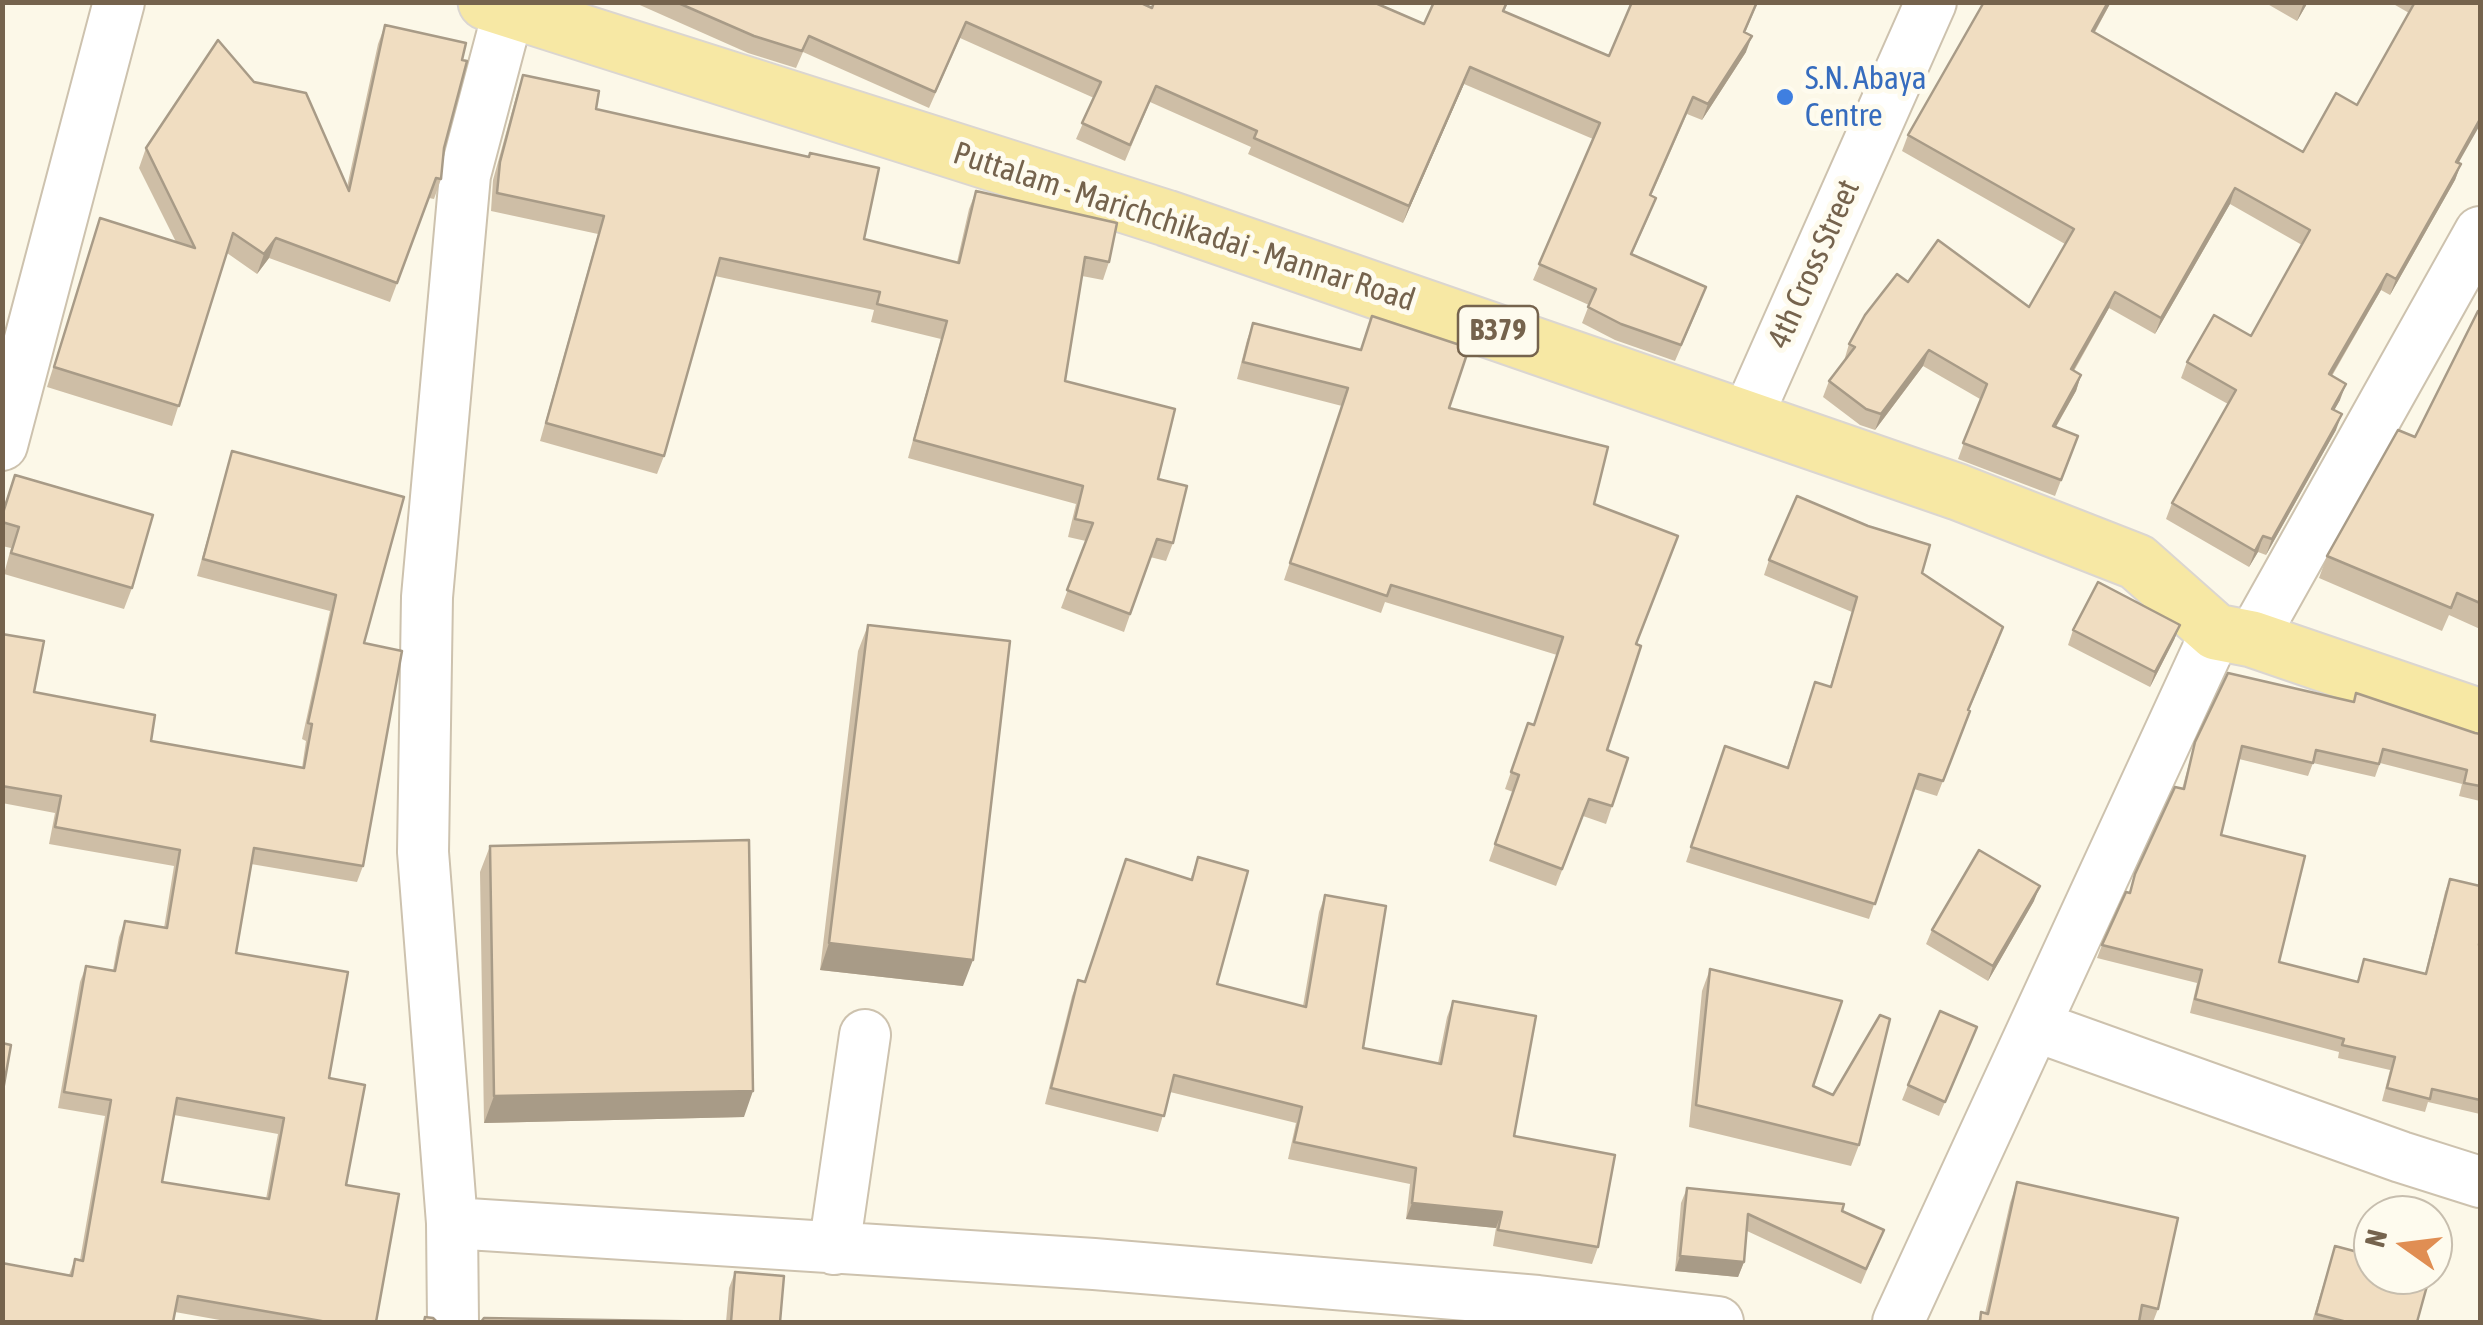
<!DOCTYPE html>
<html>
<head>
<meta charset="utf-8">
<style>
  body { margin:0 }
  #map { position:relative; width:2483px; height:1325px; overflow:hidden; background:#fcf8e8; font-family:"Asap Condensed",sans-serif }
  canvas { display:block }
  .frame { position:absolute; inset:0; border:5px solid #75634d; pointer-events:none }
  .north { position:absolute; left:2353px; top:1195px; width:100px; height:100px; box-sizing:border-box; background:#fefbee; border:2px solid #c7beae; border-radius:50%; rotate:284deg; font-size:28px; font-weight:700; line-height:40px; text-align:center; color:#75634d }
  .north::after { content:''; display:block; margin:auto; width:35px; height:45px; background:#e08e53; clip-path:polygon(50% 0,100% 100%,50% 72%,0 100%) }
</style>
</head>
<body>
<div id="map">
<canvas width="2483" height="1325"></canvas>
<div class="frame"></div>
<div class="north">N</div>
</div>
<script>
const ctx = document.querySelector('canvas').getContext('2d');
ctx.lineJoin = 'round';
const shape = rows => new Path2D(rows.map(r => 'M' + r).join(''));
function trace(path, color, width, dash) { ctx.strokeStyle = color; ctx.lineWidth = width; ctx.lineCap = dash ? 'butt' : 'round'; ctx.setLineDash(dash || []); ctx.stroke(path); }
function paint(path, color) { ctx.fillStyle = color; ctx.fill(path, 'evenodd'); }
function write(font, color, halo, rows, align = 'center') {
  ctx.font = font + ' "Asap Condensed",sans-serif'; ctx.lineWidth = 10; ctx.setLineDash([]); ctx.textBaseline = 'middle'; ctx.strokeStyle = halo; ctx.fillStyle = color; for (const [text, x, y, turn = 0] of rows) {
    ctx.save(); ctx.translate(x, y); ctx.rotate((+turn || 0) * Math.PI / 180); ctx.textAlign = isNaN(turn) ? turn : align; if (halo) ctx.strokeText(text, 0, 0); ctx.fillText(text, 0, 0); ctx.restore();
  }
}
const minor = shape([
  [1747,417,1931,2],
  [2,445,119,2],
  [2252,639,2480,232],
  [2035,1026,2401,1157,2480,1182],
  [452,1223,1094,1264,1538,1301,1718,1322],
  [834,1249,865,1035],
  [453,1322,452,1223,423,852,427,597,465,175,509,9],
  [1898,1322,2216,632]
]);
const major = shape([
  [486,2,1166,218,1958,492,2137,562,2216,632,2252,639,2480,717]
]);
trace(minor, '#cdc2ae', 54);
trace(major, '#dbd6d1', 59);
trace(minor, '#fff', 50);
trace(major, '#f7e8a4', 55);
paint(shape([
  [633,2,1139,2,1152,8,1424,24,1434,2,1508,2,1504,12,1609,56,1632,2,1758,2,1745,33,1746,52,1702,120,1687,114,1651,196,1650,214,1632,254,1700,304,1675,361,1615,340,1582,323,1589,305,1533,280,1593,139,1464,84,1403,223,1248,154,1251,147,1150,102,1125,161,1076,139,1094,98,960,38,929,108,803,52,796,68,748,53],
  [1984,2,2111,2,2095,32,2303,152,2357,105,2409,13,2390,2,2480,2,2459,163,2461,164,2455,180,2390,295,2381,290,2332,376,2340,400,2334,410,2336,430,2266,555,2258,552,2249,567,2166,519,2172,503,2228,404,2181,378,2187,362,2251,336,2302,245,2230,204,2155,334,2109,308,2074,371,2081,375,2076,391,2056,427,2078,436,2055,496,1958,459,1980,399,1923,366,1875,430,1860,425,1823,397,1829,381,1844,361,1849,344,1908,282,2029,307,2065,244,1902,151,1908,135],
  [2264,2,2308,2,2297,21],
  [385,25,444,148,441,179,434,199,429,198,390,302,269,258,257,274,227,253,172,426,47,387,100,218,176,242,139,168,146,148,347,187,378,44],
  [523,75,864,239,957,262,969,209,976,191,1109,262,1103,280,1082,276,1065,381,1158,479,1173,543,1166,561,1150,557,1124,632,1061,608,1086,541,1068,537,1076,504,908,458,941,339,871,322,874,310,715,276,664,456,657,474,540,441,598,234,491,211,493,180,517,93],
  [2480,312,2480,629,2449,615,2442,631,2319,578,2327,556,2415,437],
  [1253,323,1360,350,1594,504,1637,644,1607,750,1612,806,1606,824,1583,816,1556,886,1489,861,1513,792,1505,789,1528,723,1534,725,1557,655,1385,602,1381,613,1284,580,1342,406,1237,379,1247,340],
  [232,451,404,497,364,643,363,866,357,882,251,864,236,953,329,1078,346,1185,376,1322,231,1322,175,1312,69,1275,75,1259,80,1260,105,1116,58,1108,80,982,86,966,113,970,119,937,125,921,164,928,174,866,49,844,55,813,2,803,2,634,34,692,151,741,302,768,306,741,302,739,330,611,197,576],
  [174,1115,278,1134,266,1199,162,1182],
  [15,475,132,588,124,609,4,574,11,548,2,546,2,512],
  [1769,560,1922,573,1998,642,1969,710,1965,725,1937,796,1914,789,1869,919,1686,862,1725,746,1787,767,1815,682,1830,687,1852,612,1764,575],
  [868,625,963,986,820,970,858,651],
  [2180,625,2174,640,2150,687,2068,645,2073,630],
  [2356,693,2475,733,2480,734,2480,801,2459,796,2462,784,2380,763,2375,777,2313,763,2308,776,2239,759,2221,835,2279,962,2357,982,2364,959,2425,974,2445,892,2450,879,2479,945,2480,945,2480,1114,2428,1102,2425,1112,2382,1101,2390,1070,2338,1058,2339,1052,2190,1013,2197,983,2097,958,2102,945,2129,893,2135,874,2182,789,2195,742,2353,702],
  [490,846,744,1117,484,1123,480,872],
  [1198,857,1217,984,1303,1006,1319,912,1325,895,1363,1048,1438,1063,1447,1017,1453,1001,1514,1136,1598,1247,1592,1264,1493,1246,1496,1228,1406,1219,1410,1184,1288,1159,1296,1123,1170,1092,1158,1132,1045,1104,1072,996,1078,980,1085,982,1190,880],
  [2034,901,1988,981,1926,944,1932,930],
  [1710,969,1813,1086,1859,1145,1851,1166,1689,1127,1702,991],
  [1977,1027,1939,1116,1902,1100,1908,1085],
  [2017,1182,2158,1309,2153,1322,1978,1322,1981,1312,1985,1313,2010,1203],
  [1687,1188,1842,1211,1884,1230,1861,1284,1747,1231,1744,1262,1738,1277,1675,1271,1681,1203],
  [2335,1246,2417,1322,2312,1322],
  [735,1272,780,1322,726,1322,729,1288]
]), '#cebea6');
paint(shape([
  [2108,2,2111,2,2086,47,2092,31],
  [2305,2,2308,2,2297,21,2303,5],
  [1752,36,1746,52,1702,120,1708,104],
  [1470,67,1464,84,1403,223,1409,206],
  [2480,119,2480,125,2450,178,2456,162],
  [2461,164,2455,180,2390,295,2396,279],
  [2235,188,2230,204,2155,334,2161,318],
  [276,238,269,258,257,274,264,254],
  [2387,274,2381,290,2323,390,2329,374],
  [2115,292,2109,308,2065,385,2071,369],
  [1929,350,1923,366,1875,430,1881,414],
  [2081,375,2076,391,2047,442,2053,426],
  [2346,384,2340,400,2326,425,2332,409],
  [2342,414,2336,430,2266,555,2272,539],
  [2263,536,2258,552,2249,567,2255,551],
  [2180,625,2174,640,2150,687,2155,672],
  [2040,886,2034,901,1988,981,1993,966],
  [829,943,973,960,963,986,820,970],
  [753,1091,744,1117,484,1123,494,1096],
  [1412,1203,1502,1212,1496,1228,1406,1219],
  [1680,1256,1744,1262,1738,1277,1675,1271]
]), '#a89b87');
const building = shape([
  [676,2,1139,2,1152,8,1154,2,1373,2,1424,24,1434,2,1507,2,1503,11,1609,56,1632,2,1757,2,1744,32,1752,36,1708,104,1693,97,1650,195,1656,198,1631,254,1706,287,1681,345,1621,324,1588,307,1596,289,1539,264,1600,123,1470,67,1409,206,1254,138,1257,131,1156,86,1130,145,1082,123,1101,82,966,22,935,92,809,36,802,51,754,36,676,2],
  [1984,2,2108,2,2092,31,2303,152,2336,93,2357,105,2415,2,2480,2,2480,119,2456,162,2461,164,2396,279,2387,274,2329,374,2346,384,2332,409,2342,414,2272,539,2263,536,2255,551,2172,503,2236,390,2187,362,2214,315,2251,336,2310,230,2235,188,2161,318,2115,292,2071,369,2081,375,2053,426,2078,436,2061,480,1963,443,1987,384,1929,350,1881,414,1866,409,1829,381,1855,347,1849,344,1865,315,1897,274,1908,282,1938,240,2029,307,2074,229,1908,135,1984,2],
  [385,25,466,43,462,60,467,61,444,148,441,179,436,178,397,283,276,238,264,254,233,233,179,406,54,367,100,218,195,248,146,148,218,40,254,82,306,93,349,191,385,25],
  [523,75,599,91,596,109,809,157,810,153,879,168,864,239,959,263,976,191,1117,223,1109,262,1085,257,1065,381,1175,409,1158,479,1187,486,1173,543,1157,539,1130,614,1067,590,1093,523,1075,519,1083,486,914,440,947,321,877,304,880,292,720,258,664,456,546,423,604,216,497,193,500,162,523,75],
  [2478,311,2480,312,2480,603,2457,593,2451,608,2327,556,2398,430,2415,437,2478,311],
  [1372,316,1469,348,1449,408,1608,447,1594,504,1678,536,1636,644,1641,646,1607,750,1628,758,1612,806,1589,799,1562,869,1495,844,1519,775,1511,772,1528,723,1534,725,1563,637,1391,585,1387,596,1290,563,1348,388,1243,362,1253,323,1361,350,1372,316],
  [232,451,404,497,364,643,402,651,363,866,254,848,236,953,348,972,329,1078,365,1085,346,1185,399,1194,376,1322,327,1322,178,1296,173,1322,2,1322,2,1263,72,1276,75,1259,83,1261,111,1100,64,1092,86,966,115,971,125,921,167,928,180,850,55,827,61,796,2,786,2,634,44,641,34,692,155,715,151,741,304,768,312,724,308,723,336,595,203,559,232,451],
  [177,1098,284,1118,269,1199,162,1182,177,1098],
  [15,475,153,515,132,588,11,553,19,527,2,522,2,516,15,475],
  [1797,496,1868,526,1930,545,1922,573,2003,627,1968,710,1970,711,1943,781,1919,774,1875,904,1691,847,1725,746,1788,768,1815,682,1831,687,1857,597,1769,560,1797,496],
  [2098,582,2180,625,2155,672,2073,630,2098,582],
  [868,625,1010,641,973,960,829,943,868,625],
  [2228,673,2354,702,2356,693,2475,733,2480,734,2480,786,2464,783,2467,770,2383,749,2379,764,2316,750,2313,763,2242,746,2221,835,2305,856,2279,962,2358,982,2364,959,2426,974,2450,879,2480,886,2480,937,2479,945,2480,945,2480,1100,2432,1089,2430,1099,2387,1088,2395,1057,2342,1045,2344,1039,2195,999,2202,970,2102,945,2126,892,2130,893,2135,874,2175,787,2184,789,2195,742,2228,673],
  [749,840,753,1091,494,1096,490,846,749,840],
  [1979,850,2040,886,1993,966,1932,930,1979,850],
  [1198,857,1248,871,1217,984,1306,1007,1325,895,1386,906,1363,1048,1441,1064,1453,1001,1536,1016,1514,1136,1615,1155,1598,1247,1498,1230,1502,1212,1412,1203,1416,1168,1294,1142,1302,1107,1174,1075,1164,1116,1051,1088,1078,980,1085,982,1126,859,1192,880,1198,857],
  [1710,969,1842,1001,1813,1086,1833,1095,1880,1015,1890,1019,1859,1145,1696,1105,1710,969],
  [1940,1011,1977,1027,1945,1102,1908,1085,1940,1011],
  [2,1043,11,1045,2,1096,2,1043],
  [2017,1182,2178,1218,2158,1309,2142,1305,2139,1322,1980,1322,1981,1312,1988,1314,2017,1182],
  [1687,1188,1844,1204,1842,1211,1884,1230,1866,1269,1748,1214,1744,1262,1680,1256,1687,1188],
  [2335,1246,2373,1256,2373,1275,2430,1275,2417,1322,2347,1322,2316,1314,2335,1246],
  [735,1272,784,1276,780,1322,481,1322,484,1318,731,1322,735,1272],
  [425,1317,433,1318,437,1322,424,1322,425,1317]
]);
paint(building, '#f0ddc1');
trace(building, '#a89b87', 2.5);
for (const [x, y, r, color] of [
  [1785,97,10,"#3f7fe0"]
]) { const dot = new Path2D(); dot.arc(x, y, r, 0, 2 * Math.PI); ctx.fillStyle = color; ctx.fill(dot); trace(dot, '#fefbee', 4); }
for (const [x, y, w] of [
  [1498,331,80]
]) { const box = new Path2D(); box.roundRect(x - w / 2, y - 25, w, 50, 8); ctx.fillStyle = '#fefbee'; ctx.fill(box); trace(box, '#75634d', 2.5); }
write('bold 30px', '#75634d', null, [
  ["B379",1498,331]
]);
write('32px', '#366cbe', '#fefbee', [
  ["S.N. Abaya",1805,79],
  ["Centre",1805,116]
], 'left');
write('32px', '#75634d', '#fefbee', [
  ["Puttalam - Marichchikadai - Mannar Road",1184,227,18],
  ["4th Cross Street",1814,264,-66]
]);
</script>
</body>
</html>
